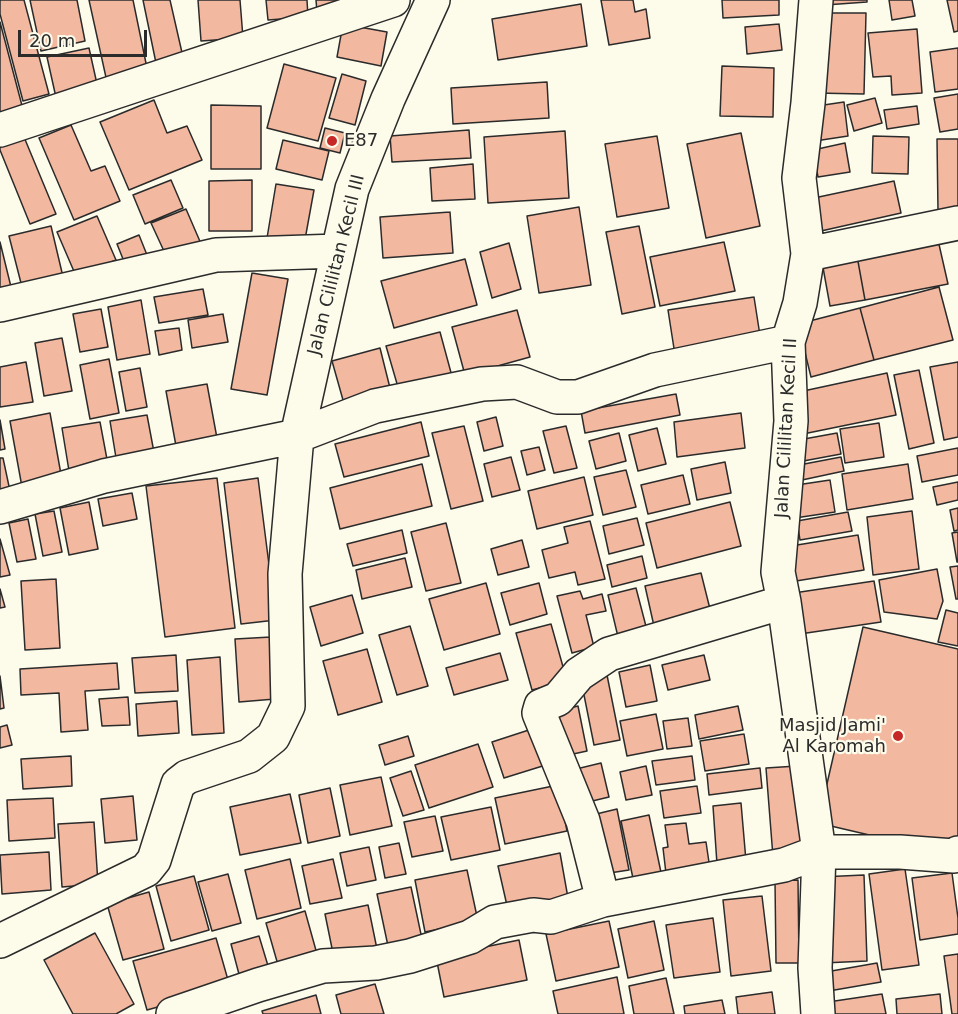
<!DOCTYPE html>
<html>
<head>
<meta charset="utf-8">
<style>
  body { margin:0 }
  #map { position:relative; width:958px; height:1014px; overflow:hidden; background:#fdfbea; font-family:"DejaVu Sans",sans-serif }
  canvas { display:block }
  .scale { position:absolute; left:18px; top:30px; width:129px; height:27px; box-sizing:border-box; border:3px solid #2b2b2b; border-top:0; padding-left:8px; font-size:18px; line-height:21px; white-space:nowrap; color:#2b2b2b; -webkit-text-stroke:4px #fdfbea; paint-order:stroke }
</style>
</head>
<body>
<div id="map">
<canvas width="958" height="1014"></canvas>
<div class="scale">20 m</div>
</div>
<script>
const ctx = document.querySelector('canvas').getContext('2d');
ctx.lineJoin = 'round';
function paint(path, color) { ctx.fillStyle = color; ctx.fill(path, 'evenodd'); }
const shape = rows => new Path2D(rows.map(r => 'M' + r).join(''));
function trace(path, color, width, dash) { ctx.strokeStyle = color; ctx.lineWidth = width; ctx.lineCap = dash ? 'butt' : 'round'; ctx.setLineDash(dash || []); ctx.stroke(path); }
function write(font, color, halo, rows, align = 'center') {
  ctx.font = font + ' "DejaVu Sans",sans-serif'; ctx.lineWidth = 4.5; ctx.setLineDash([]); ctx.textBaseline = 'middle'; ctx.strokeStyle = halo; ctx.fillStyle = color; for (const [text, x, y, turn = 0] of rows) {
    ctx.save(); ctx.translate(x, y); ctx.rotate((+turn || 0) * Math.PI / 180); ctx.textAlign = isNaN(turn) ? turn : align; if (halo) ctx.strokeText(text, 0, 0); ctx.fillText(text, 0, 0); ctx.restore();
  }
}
const building = shape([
  [0,0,24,0,49,94,23,101,0,14,0,0],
  [30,0,77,0,85,41,41,51,30,0],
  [89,0,133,0,148,73,107,82,89,0],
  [143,0,170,0,183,57,156,63,143,0],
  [198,0,240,0,243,38,201,41,198,0],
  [266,0,307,0,308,17,268,20,266,0],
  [316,0,341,0,317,12,316,0],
  [601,0,633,0,635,12,646,9,650,38,609,45,601,0],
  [722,0,779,0,779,15,723,18,722,0],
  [825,0,867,0,867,2,825,5,825,0],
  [889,0,912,0,915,16,892,20,889,0],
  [947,0,958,0,958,31,954,32,947,0],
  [581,4,587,46,498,60,492,19,581,4],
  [830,13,866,13,864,94,815,93,816,54,829,54,830,13],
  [0,22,25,117,0,124,0,22],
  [343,24,387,32,381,66,337,57,343,24],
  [779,24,782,50,747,54,745,27,779,24],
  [917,29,922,93,892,95,891,76,873,77,868,33,917,29],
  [89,48,99,93,57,102,47,57,89,48],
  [958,48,958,89,935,92,930,52,958,48],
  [284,64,336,78,318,141,267,128,284,64],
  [722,66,774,68,773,117,720,116,722,66],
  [342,74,366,81,355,125,329,118,342,74],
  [547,82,549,118,453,124,451,88,547,82],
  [958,94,958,129,940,132,934,98,958,94],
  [875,98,882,123,854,131,847,105,875,98],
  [154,100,167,133,187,126,202,160,129,190,100,122,154,100],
  [844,102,848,136,815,141,810,107,844,102],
  [211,105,261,106,261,169,211,169,211,105],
  [917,106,919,124,887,129,884,110,917,106],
  [71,125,91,171,105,166,120,201,74,220,39,138,71,125],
  [325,128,345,133,340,153,320,148,325,128],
  [469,130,471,158,392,162,390,136,469,130],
  [565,131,569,198,488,203,484,137,565,131],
  [741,133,760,226,706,238,687,144,741,133],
  [657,136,669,208,617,217,605,144,657,136],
  [873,136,909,137,908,174,872,173,873,136],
  [24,137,56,214,30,224,0,150,0,147,24,137],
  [937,139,958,139,958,210,938,211,937,139],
  [283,140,329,151,322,180,276,169,283,140],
  [845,143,850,172,818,177,813,150,845,143],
  [473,164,475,199,432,201,430,168,473,164],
  [171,180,183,208,145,224,133,195,171,180],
  [252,180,252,231,209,231,209,181,252,180],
  [894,181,901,213,821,231,814,198,894,181],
  [276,184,314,190,304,245,267,238,276,184],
  [579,207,591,285,539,293,527,216,579,207],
  [186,209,205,253,169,262,151,223,186,209],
  [450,212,453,253,383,258,380,217,450,212],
  [97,216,116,260,76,276,57,232,97,216],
  [51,226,64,281,23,291,9,236,51,226],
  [639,226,655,307,622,314,606,232,639,226],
  [139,235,149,260,127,269,117,244,139,235],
  [938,240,948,284,865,300,857,256,938,240],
  [0,242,12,291,0,294,0,242],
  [724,242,735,291,660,306,650,257,724,242],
  [509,243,521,289,492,298,480,252,509,243],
  [857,256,865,300,830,306,822,262,857,256],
  [465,259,477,305,394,328,381,281,465,259],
  [252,273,288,279,267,395,231,389,252,273],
  [939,287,953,340,874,360,860,308,939,287],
  [203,289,208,315,159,323,154,297,203,289],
  [754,297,761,342,675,355,668,310,754,297],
  [141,300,150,354,117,360,108,307,141,300],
  [860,308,874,360,811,377,798,324,860,308],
  [101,309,108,347,80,352,73,314,101,309],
  [517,310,530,357,465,375,452,327,517,310],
  [223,314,228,342,192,348,188,320,223,314],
  [179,328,182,350,159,355,155,331,179,328],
  [440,332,453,380,400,394,386,346,440,332],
  [62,338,72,391,44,396,35,343,62,338],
  [380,348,390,388,343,400,332,361,380,348],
  [109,359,119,413,90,419,80,365,109,359],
  [26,362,33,402,0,407,0,367,26,362],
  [958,362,958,437,944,440,930,367,958,362],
  [140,368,147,407,126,411,119,372,140,368],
  [919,370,934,443,909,449,894,375,919,370],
  [887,373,896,415,803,434,794,393,887,373],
  [207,384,219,449,178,457,166,391,207,384],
  [676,394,680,415,585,433,581,411,676,394],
  [50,413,62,480,22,487,10,421,50,413],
  [741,413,745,448,677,457,674,422,741,413],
  [147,415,156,463,118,470,110,421,147,415],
  [496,417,503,446,484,451,477,422,496,417],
  [0,420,5,449,0,450,0,420],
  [100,422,109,470,70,477,62,428,100,422],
  [421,422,429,456,344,477,335,444,421,422],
  [879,423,884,457,845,463,840,429,879,423],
  [464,426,483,501,451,509,432,433,464,426],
  [566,426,577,468,554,473,543,431,566,426],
  [657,428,666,464,638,471,629,435,657,428],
  [619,433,626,461,596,469,589,441,619,433],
  [837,433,841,454,798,462,793,441,837,433],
  [539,447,545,470,527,475,521,451,539,447],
  [958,448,958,475,922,482,917,456,958,448],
  [511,457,520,490,492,497,484,464,511,457],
  [841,457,844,471,802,480,799,465,841,457],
  [0,458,3,458,10,491,0,493,0,458],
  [725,462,731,493,697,500,691,469,725,462],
  [422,464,432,506,340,529,330,488,422,464],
  [908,464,913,499,847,510,842,474,908,464],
  [626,470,636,507,603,515,594,477,626,470],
  [683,475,690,504,648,514,641,485,683,475],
  [584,477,593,515,537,529,528,491,584,477],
  [217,478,235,628,165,637,146,486,217,478],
  [258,478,276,620,241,624,224,483,258,478],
  [830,480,835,512,795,518,790,486,830,480],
  [958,482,958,500,937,505,933,487,958,482],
  [132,493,137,519,103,526,98,499,132,493],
  [89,502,98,549,69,555,60,508,89,502],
  [730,502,741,546,657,568,646,523,730,502],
  [958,508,958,530,954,531,950,510,958,508],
  [54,511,62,552,43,556,35,514,54,511],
  [912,511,919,569,873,575,867,517,912,511],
  [848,512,852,531,800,540,797,521,848,512],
  [637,518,644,545,609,554,603,526,637,518],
  [28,519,36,559,17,562,9,523,28,519],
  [590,521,605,579,578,585,575,572,549,578,542,550,568,543,564,527,590,521],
  [446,523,461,583,426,591,411,532,446,523],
  [402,530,407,553,353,566,347,544,402,530],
  [958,532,958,562,957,562,952,533,958,532],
  [858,535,864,570,796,581,791,546,858,535],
  [0,539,10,575,0,577,0,539],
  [522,540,529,567,498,575,491,549,522,540],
  [642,556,647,578,612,587,607,565,642,556],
  [405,558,412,587,362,599,356,570,405,558],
  [958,566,958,599,956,599,950,567,958,566],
  [937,569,943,601,937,619,884,612,879,580,937,569],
  [701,573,713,621,656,635,645,586,701,573],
  [56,579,60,648,25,650,21,581,56,579],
  [874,581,881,622,793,635,787,594,874,581],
  [486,583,500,634,444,650,429,599,486,583],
  [539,583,547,614,510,625,501,593,539,583],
  [636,588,648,634,619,641,608,595,636,588],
  [0,589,5,607,0,608,0,589],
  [580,591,583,599,602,594,606,611,586,615,594,647,572,653,557,596,580,591],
  [352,595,363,633,321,646,310,607,352,595],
  [946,610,958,613,958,646,938,642,946,610],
  [551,624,567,681,532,690,516,633,551,624],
  [410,626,428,686,397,695,379,635,410,626],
  [863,627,958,649,958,842,955,855,818,823,863,627],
  [271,637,275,699,239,702,235,639,271,637],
  [367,649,382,702,338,715,323,661,367,649],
  [500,653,508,680,454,695,446,668,500,653],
  [176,655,178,691,135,693,132,658,176,655],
  [704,655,710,680,668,690,662,665,704,655],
  [220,657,224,733,192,735,187,660,220,657],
  [117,663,119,689,85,691,88,730,61,732,59,693,21,695,20,669,117,663],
  [650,665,657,701,626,707,619,672,650,665],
  [607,675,620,740,594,745,581,680,607,675],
  [0,676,4,708,0,709,0,676],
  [128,697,130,725,102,726,99,699,128,697],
  [177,701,179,733,138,736,136,704,177,701],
  [578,706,587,751,564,756,554,712,578,706],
  [738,706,743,730,699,739,695,715,738,706],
  [656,714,663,749,627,756,620,721,656,714],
  [688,718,692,746,667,749,663,721,688,718],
  [7,725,12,745,0,748,0,727,7,725],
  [538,727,549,764,504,778,492,742,538,727],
  [744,734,749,764,705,771,700,741,744,734],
  [408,736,414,756,385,765,379,745,408,736],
  [478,744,493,787,429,808,415,765,478,744],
  [71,756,72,786,23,789,21,759,71,756],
  [692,756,695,780,656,785,652,761,692,756],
  [601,763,609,797,584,803,568,771,601,763],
  [646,766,652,795,626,800,620,772,646,766],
  [797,766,805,854,773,857,766,768,797,766],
  [760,768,762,788,709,795,707,774,760,768],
  [411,771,424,810,403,816,390,778,411,771],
  [381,777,392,826,350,835,340,785,381,777],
  [558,785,567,831,505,844,495,798,558,785],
  [697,786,701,813,664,818,660,791,697,786],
  [330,788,340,836,308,843,299,795,330,788],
  [290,794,301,843,240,855,230,807,290,794],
  [133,796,137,840,105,843,101,799,133,796],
  [53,798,55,838,9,841,7,800,53,798],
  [741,803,746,861,717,864,713,806,741,803],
  [491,807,500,850,451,860,441,817,491,807],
  [617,809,629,870,603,874,588,816,617,809],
  [649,815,663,882,635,888,621,821,649,815],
  [435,816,443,851,412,857,404,822,435,816],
  [94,822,98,884,62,887,58,824,94,822],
  [686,823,689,844,706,842,711,876,667,882,663,848,668,847,665,825,686,823],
  [399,843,406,874,385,878,379,847,399,843],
  [369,847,376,880,347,886,340,853,369,847],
  [49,852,51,890,2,894,0,855,49,852],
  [560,853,568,898,508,910,498,866,560,853],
  [290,859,301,908,257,919,245,870,290,859],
  [333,859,342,898,310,904,302,866,333,859],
  [905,869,919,965,882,970,869,874,905,869],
  [467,870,478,921,425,932,415,880,467,870],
  [952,873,958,918,958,934,920,940,912,878,952,873],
  [228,874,241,923,212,931,198,882,228,874],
  [864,875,867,961,823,963,820,877,864,875],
  [194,876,209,930,171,941,156,886,194,876],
  [798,880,799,963,776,963,775,881,798,880],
  [411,887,422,939,388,946,377,894,411,887],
  [149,892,164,949,123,960,107,904,149,892],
  [762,896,771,971,731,976,723,900,762,896],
  [368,905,378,954,335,963,325,914,368,905],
  [305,911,317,954,278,965,266,923,305,911],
  [713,918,720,972,674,978,666,925,713,918],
  [609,921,619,967,556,981,546,934,609,921],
  [654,921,664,970,628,978,618,929,654,921],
  [95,933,134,1004,116,1014,73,1014,44,960,95,933],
  [259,936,269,969,240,978,231,944,259,936],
  [216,938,230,987,147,1010,133,961,216,938],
  [519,940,527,980,444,997,436,957,519,940],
  [958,954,958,1014,952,1014,944,956,958,954],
  [877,963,881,982,823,992,820,973,877,963],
  [617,977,624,1014,558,1014,553,991,617,977],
  [666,978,674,1014,634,1014,629,986,666,978],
  [375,984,384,1014,341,1014,336,995,375,984],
  [772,992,775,1014,738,1014,736,997,772,992],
  [882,994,886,1014,830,1014,828,1002,882,994],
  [940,994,942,1014,897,1014,896,999,940,994],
  [316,995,321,1014,263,1014,262,1011,316,995],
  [722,1000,725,1014,685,1014,684,1006,722,1000]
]);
paint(building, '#f2b8a0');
trace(building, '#2b2b2b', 1.5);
const minor = shape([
  [816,0,808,103,799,178,808,254,800,303,788,342,791,421,778,572,784,602,819,852,815,968,818,1014],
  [0,130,393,0],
  [808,254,958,223],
  [0,305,216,255,338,251],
  [0,507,104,476,297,436,375,406,482,384,517,382,557,397,578,397,655,370,788,342],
  [603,900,583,821,539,713,541,706,558,699,579,674,609,654,784,602],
  [0,941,146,870,154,860,178,784,187,777,249,756,273,737,288,706,285,574,297,436,352,189,388,99,433,0],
  [173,1014,258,985,323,966,376,963,410,956,470,937,495,922,533,915,551,917,603,900,784,865,819,852,900,852,954,856,958,853]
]);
trace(minor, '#2b2b2b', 36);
trace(minor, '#fdfbea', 33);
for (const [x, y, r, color] of [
  [332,141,6,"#c62828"],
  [898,736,6,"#c62828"]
]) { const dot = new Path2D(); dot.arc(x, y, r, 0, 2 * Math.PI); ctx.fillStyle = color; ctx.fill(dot); trace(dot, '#fdfbea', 2); }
write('18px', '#2b2b2b', '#fdfbea', [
  ["E87",344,141],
  ["Masjid Jami'",886,726,"right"],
  ["Al Karomah",886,747,"right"]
], 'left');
write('18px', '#2b2b2b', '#fdfbea', [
  ["Jalan Cililitan Kecil III",337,265,-76],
  ["Jalan Cililitan Kecil II",787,428,-87]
]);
</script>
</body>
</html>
